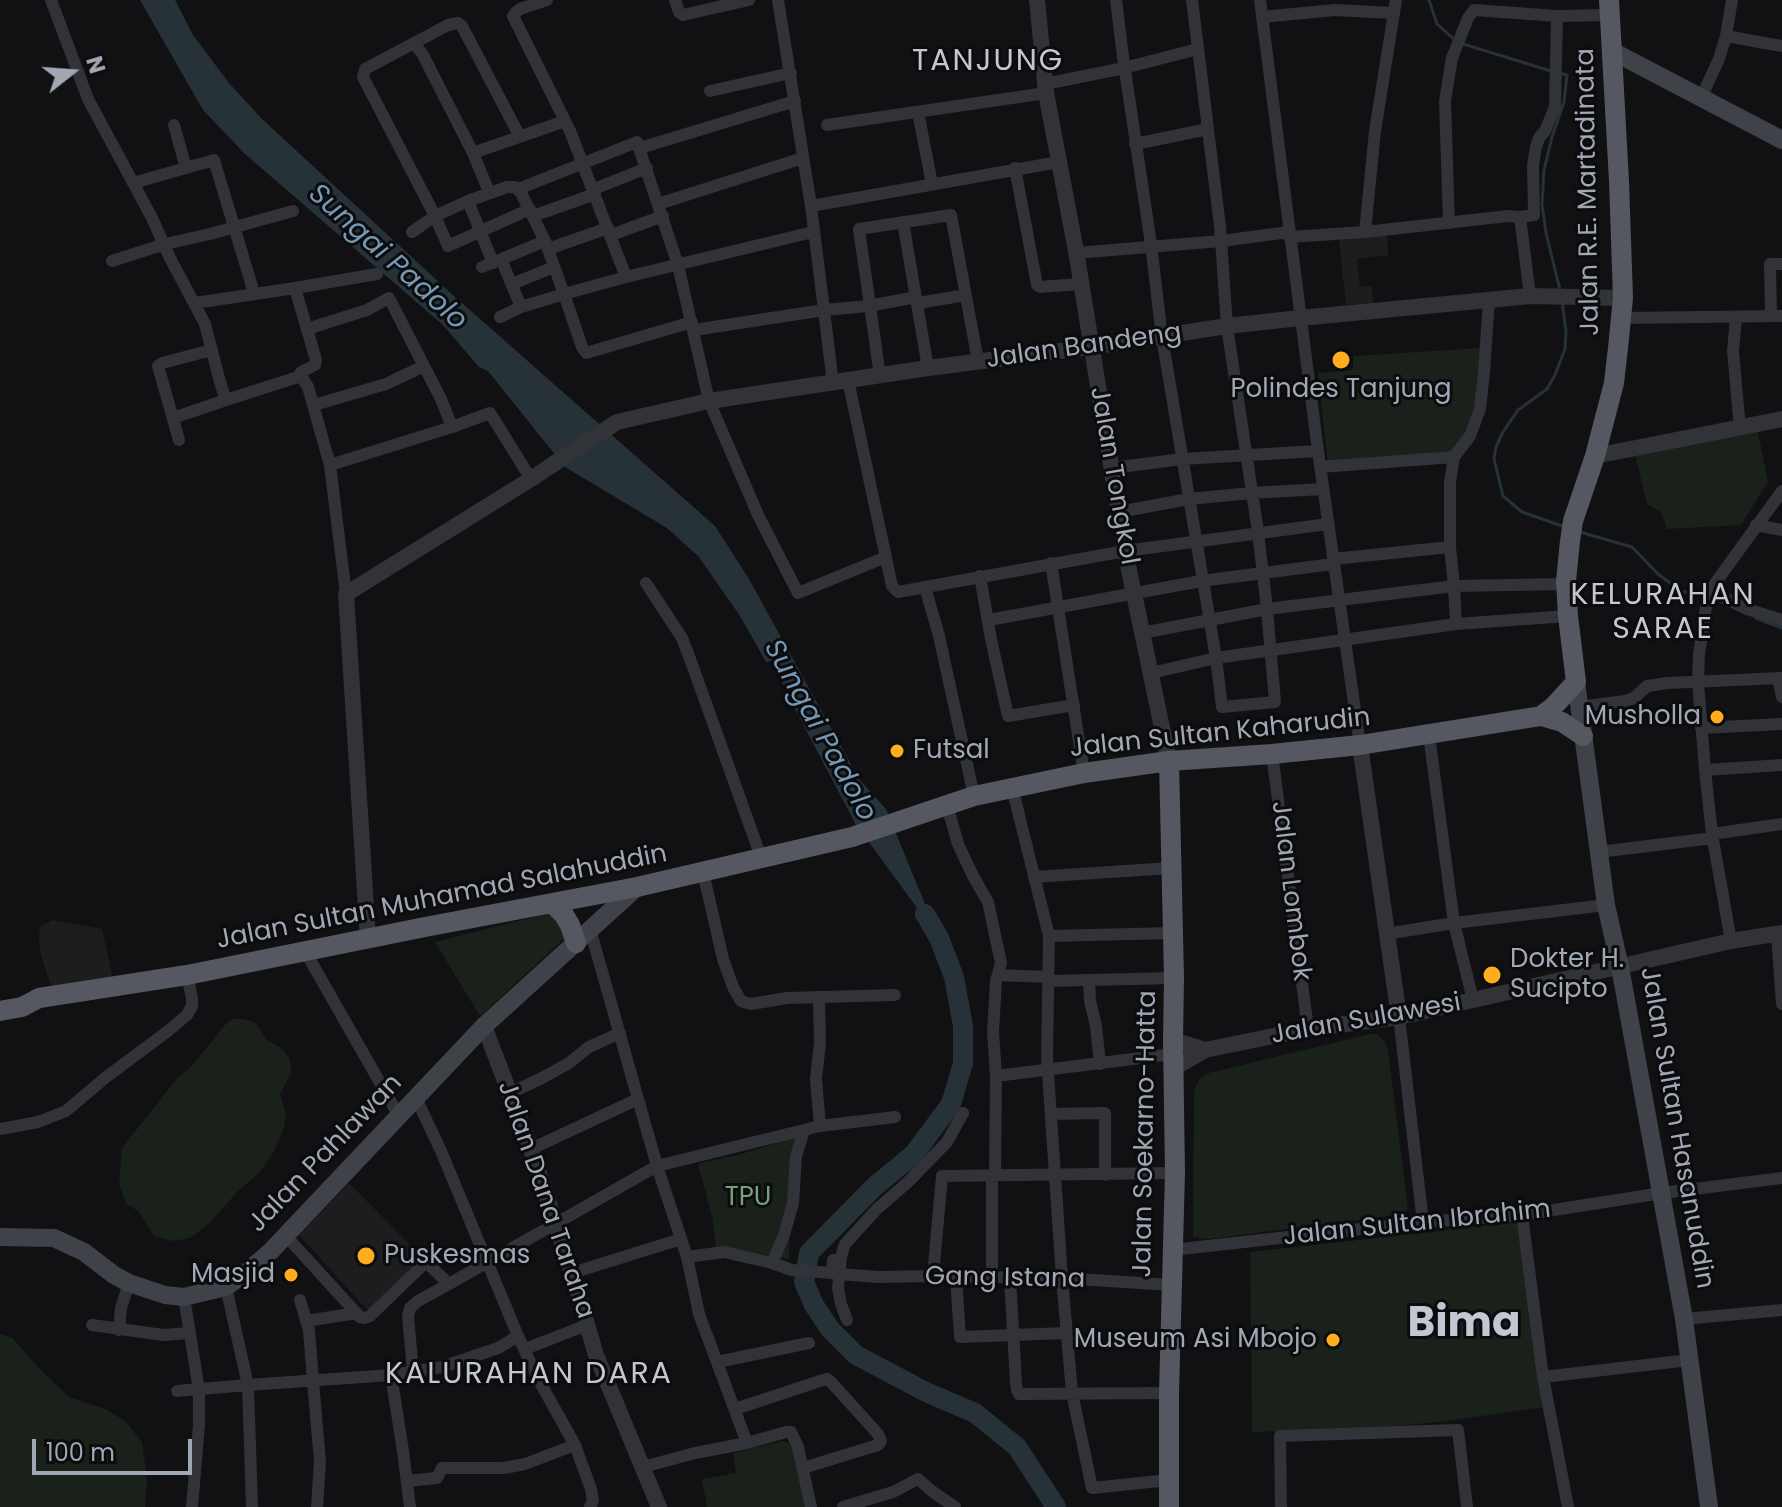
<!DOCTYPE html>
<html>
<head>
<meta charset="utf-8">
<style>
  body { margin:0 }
  #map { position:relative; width:1782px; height:1507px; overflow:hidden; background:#111113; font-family:Poppins,sans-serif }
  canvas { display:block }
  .north { position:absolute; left:32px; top:32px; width:80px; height:80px; -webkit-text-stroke:6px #0c0c0e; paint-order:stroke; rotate:73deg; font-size:22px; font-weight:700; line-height:32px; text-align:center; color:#a1a8b5 }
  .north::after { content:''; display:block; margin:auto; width:28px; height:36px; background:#a1a8b5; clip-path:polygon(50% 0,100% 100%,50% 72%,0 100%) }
  .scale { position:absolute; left:32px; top:1439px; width:160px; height:36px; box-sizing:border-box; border:4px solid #a1a8b5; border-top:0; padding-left:10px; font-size:24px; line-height:28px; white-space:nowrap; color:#a1a8b5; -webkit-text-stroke:6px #0c0c0e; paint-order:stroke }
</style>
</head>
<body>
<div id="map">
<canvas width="1782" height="1507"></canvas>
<div class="north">N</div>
<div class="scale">100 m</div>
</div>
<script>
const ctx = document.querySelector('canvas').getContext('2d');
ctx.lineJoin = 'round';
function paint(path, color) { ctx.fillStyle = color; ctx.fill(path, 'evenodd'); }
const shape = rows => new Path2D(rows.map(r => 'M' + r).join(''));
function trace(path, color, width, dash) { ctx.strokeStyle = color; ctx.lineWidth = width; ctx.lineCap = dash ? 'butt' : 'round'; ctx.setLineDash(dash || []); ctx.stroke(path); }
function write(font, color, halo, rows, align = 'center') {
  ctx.font = font + ' Poppins,sans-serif'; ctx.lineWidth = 6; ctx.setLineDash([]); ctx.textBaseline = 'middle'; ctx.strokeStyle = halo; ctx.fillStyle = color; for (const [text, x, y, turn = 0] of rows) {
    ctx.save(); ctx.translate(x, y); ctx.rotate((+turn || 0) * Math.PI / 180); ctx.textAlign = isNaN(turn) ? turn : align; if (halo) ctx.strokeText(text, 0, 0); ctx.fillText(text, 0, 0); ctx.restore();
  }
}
paint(shape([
  [1387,235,1388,255,1357,259,1360,287,1372,286,1373,303,1346,305,1339,240],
  [52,920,102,929,113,980,56,989,51,986,41,955,39,938,40,927],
  [349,1183,424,1259,370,1313,299,1235]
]), '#1d1d20');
paint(shape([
  [1480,348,1476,408,1468,430,1450,453,1328,464,1318,373,1353,370,1353,356],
  [1757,427,1768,482,1741,525,1667,529,1661,512,1647,504,1635,454],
  [555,912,568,935,480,1016,435,942],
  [233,1019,244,1019,256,1023,267,1040,284,1050,290,1060,291,1073,280,1094,286,1114,284,1128,274,1151,260,1172,237,1192,210,1223,190,1238,173,1241,154,1236,139,1212,126,1203,119,1185,122,1148,179,1076,190,1068,225,1025],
  [1370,1034,1377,1034,1385,1042,1388,1051,1408,1208,1403,1214,1208,1239,1193,1237,1194,1091,1200,1078,1209,1073],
  [798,1137,788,1192,789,1259,716,1247,712,1216,698,1164,741,1154],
  [1518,1222,1545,1407,1439,1422,1358,1429,1252,1432,1250,1252],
  [0,1334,12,1338,41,1370,69,1397,105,1409,125,1421,142,1442,147,1478,145,1507,0,1507],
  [783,1441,791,1444,796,1453,806,1507,707,1507,702,1479,736,1473,733,1453]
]), '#19211a');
paint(shape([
  [140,0,175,0,193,35,229,83,262,119,454,296,715,526,749,579,859,779,886,809,939,938,855,823,785,690,774,660,766,662,740,616,699,557,667,528,565,467,488,371,479,367,443,325,245,154,203,110]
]), '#273138');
trace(shape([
  [1429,0,1437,24,1456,41],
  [1463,44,1551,71],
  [1558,73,1567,75,1564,102,1552,137,1544,170,1542,204,1546,233,1560,290],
  [1562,301,1566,332,1565,349,1555,375,1547,389,1518,410,1503,432,1496,447,1494,459,1503,496,1522,512,1565,527],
  [1580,532,1632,547,1658,574,1681,591,1705,596],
  [1756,618,1782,628]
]), '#273138', 3);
trace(shape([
  [925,914,939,938,954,977,963,1026,963,1063,951,1104,914,1154,874,1187,809,1253,804,1282,814,1305,830,1329,856,1355,926,1392,975,1413,1017,1447,1056,1507]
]), '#273138', 20);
trace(shape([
  [51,0,88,99,152,218,170,258,205,324,220,382,226,400,298,377,303,379,308,387,330,465,346,594],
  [547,0,520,9,515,13,513,16,570,131,626,277],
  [675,0,679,12,683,15,749,0],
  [778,0,811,206,833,383],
  [1116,0,1123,57,1151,244,1162,337,1216,658,1222,707,1275,702,1267,609,1258,532,1227,326,1220,226,1192,0],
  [1260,0,1318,451,1360,745],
  [1262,17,1335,10,1394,13],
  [1726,36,1782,46],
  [414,43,423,55,473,153,489,192],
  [1045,84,1124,68,1198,49],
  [710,91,791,73],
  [1701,98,1719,59,1726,36,1732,0],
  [918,112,932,184],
  [174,125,186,168],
  [827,125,1046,93],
  [519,135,462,26,458,23,448,25,365,69,363,77,435,216,448,246,530,209],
  [1135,144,1208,129],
  [640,148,795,101],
  [473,153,565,121],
  [1015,168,1037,285,1040,287,1080,284],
  [133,183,214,160,254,293],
  [518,189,637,142,678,265,709,401,759,517,798,593,886,557],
  [594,189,647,168],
  [468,201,493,263],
  [658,204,803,158],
  [811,206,1059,162],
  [533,216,595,194],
  [903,222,928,368],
  [1449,223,1445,101,1452,58,1468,18,1474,10,1557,16,1609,15],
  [412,232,435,216,468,201,507,187,515,187,521,193,545,241,564,294,626,277,813,232],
  [1365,232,1508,216,1520,217],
  [611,235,663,216],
  [1289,237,1365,232,1375,131,1396,0],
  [548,249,608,228],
  [1076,253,1221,241,1289,232],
  [501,259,521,307],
  [112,261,165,244,210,234,293,211],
  [482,267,545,241],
  [512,284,554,267],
  [295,288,377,274],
  [1530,296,1520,217,1534,215,1533,165,1536,147,1539,138,1545,131,1555,107,1557,16],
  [195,303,295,288,316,360,315,365,301,372,298,377],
  [918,303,966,295],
  [1771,316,1770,264,1782,264],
  [500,317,521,307,564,294,582,347,586,353,692,322],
  [1736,317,1733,351,1740,429],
  [1621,318,1782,316],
  [307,329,367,310,389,298,441,399,452,427],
  [694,330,824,310,869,306,916,297],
  [880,376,859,229,951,215,978,361],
  [848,380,892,586,898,592,1125,551,1328,524],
  [314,405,386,384,424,366],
  [173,418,226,400],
  [179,440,158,366,162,363,212,350],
  [330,465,452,427,490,413,531,479],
  [1320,467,1454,457,1470,436,1480,409,1484,372,1489,300],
  [1112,468,1182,459,1318,451],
  [1119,512,1189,499,1251,493,1323,489],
  [1756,525,1782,530],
  [1333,559,1450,547,1450,482,1454,457],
  [1051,563,1084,773],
  [980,576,991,639,1008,716,1074,705],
  [646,583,682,638,689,656,761,857],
  [925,587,939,636,974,796],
  [1710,591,1747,609,1782,620],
  [989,620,1201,581,1333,564],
  [1456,624,1568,616],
  [1142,633,1267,609,1454,586,1450,547],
  [1151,673,1216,658,1456,624,1454,586,1566,584],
  [1778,678,1782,697],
  [1579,707,1625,701,1634,698,1647,686,1667,683,1782,678],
  [1701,728,1782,724],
  [1429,735,1454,923,1473,1000],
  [1272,754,1308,1029],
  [1705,770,1782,765],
  [1012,787,1049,936,1047,1058,1062,1278,1072,1393,1092,1488,1169,1480],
  [947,805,958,844,973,876,988,902,1000,958,1001,963,996,981,993,1032,996,1076,995,1176],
  [1712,834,1782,824],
  [1599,852,1713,838],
  [703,872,723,959,733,987,741,1001,751,1004,787,998,895,995],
  [1034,877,1171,868],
  [590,929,657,1166,687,1257,699,1314,747,1443,786,1432,791,1432,798,1447,811,1507],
  [1386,934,1454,923,1606,905],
  [1777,934,1782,1004],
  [1049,936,1173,933],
  [1731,941,1712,834,1705,770,1698,682,1699,654,1708,593,1782,491],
  [305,951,399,1116],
  [998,975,1048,977],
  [1089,980,1090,1001,1096,1026,1100,1064],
  [1048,981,1174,978],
  [819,997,820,1043,816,1079,820,1126],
  [1399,1017,1423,1222],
  [996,1076,1173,1054],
  [510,1093,540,1079,569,1063,589,1047,620,1033],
  [416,1098,441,1151,518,1336,537,1377,575,1445,591,1489,593,1501,590,1507],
  [1051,1114,1105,1113,1105,1175],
  [0,1129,38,1122,66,1111,105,1078,168,1031,187,1015,192,1006,192,998,187,975],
  [531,1149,638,1099],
  [1522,1215,1543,1377,1568,1507],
  [286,1236,360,1317,365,1318,370,1316,426,1262,449,1284,657,1166,820,1126,895,1117],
  [1172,1250,1423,1222,1522,1215,1662,1193,1782,1178],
  [687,1257,724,1252,772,1263,792,1270,832,1273,833,1260],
  [772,1263,784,1235,793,1203,796,1156,804,1131],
  [572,1273,681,1239],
  [839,1274,878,1277,933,1276,1062,1278,1171,1285],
  [933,1276,942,1176,1175,1173],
  [956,1277,960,1337,1066,1333],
  [992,1278,992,1176],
  [1010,1279,1016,1383,1017,1390,1019,1394,1169,1393],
  [226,1287,248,1385,391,1375,442,1367,498,1348,518,1336],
  [184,1297,199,1390,199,1425,192,1507],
  [300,1300,309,1330,313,1381,320,1462,317,1507],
  [1684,1319,1782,1310],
  [847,1320,841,1304,838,1288,841,1257,845,1244,877,1209,907,1183,947,1142,963,1113],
  [306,1321,357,1313],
  [92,1325,163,1335,190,1333],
  [119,1330,121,1308,129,1283],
  [525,1349,587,1325],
  [717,1362,809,1343],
  [413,1372,408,1316,410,1308,418,1301,449,1284],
  [391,1375,403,1451,410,1507],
  [1543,1377,1689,1360],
  [177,1391,248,1385,252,1507],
  [735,1409,823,1380,827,1379,832,1383,878,1434,881,1441,878,1445,803,1468],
  [643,1467,695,1453,747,1443],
  [407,1481,437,1478,442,1468,504,1468,525,1464,575,1445],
  [843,1507,893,1492,918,1479,933,1492,955,1507],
  [1281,1507,1280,1436,1458,1430,1467,1507]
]), '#323338', 12);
trace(shape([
  [1037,0,1046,93,1076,251,1125,551,1169,761],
  [1595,456,1782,419],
  [1360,745,1399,1017],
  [368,938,346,594,531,479,617,422,709,401,928,368,1091,347,1227,326,1300,318,1530,296,1623,298],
  [484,1026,531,1149,572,1273,596,1355,659,1507],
  [1173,1040,1205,1050,1308,1029,1399,1017,1731,941,1782,933],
  [1174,1068,1205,1050]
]), '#323338', 16);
trace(shape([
  [1612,51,1782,140],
  [1576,682,1606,905,1620,967,1684,1319,1709,1507],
  [0,1237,54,1238,84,1252,114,1275,129,1283,165,1295,184,1297,226,1287,244,1274,271,1251,484,1026,637,887]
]), '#404249', 18);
trace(shape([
  [1541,716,1553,707,1576,682,1568,616,1566,581,1570,541,1573,521,1595,456,1614,383,1618,348,1623,298,1619,181,1609,0],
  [552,903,564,915,570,925,576,943],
  [0,1011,22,1007,39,998,187,975,425,927,637,887,852,837,974,796,1084,773,1169,761,1272,754,1360,745,1541,716,1562,722,1583,736],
  [1169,1507,1169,1393,1175,1173,1173,1040,1174,978,1169,761]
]), '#565861', 20);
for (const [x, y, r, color] of [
  [1341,360,10,"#ffac1d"],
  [1717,717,8,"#ffac1d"],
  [897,751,8,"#ffac1d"],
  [1492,975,10,"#ffac1d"],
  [366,1256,10,"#ffac1d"],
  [291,1275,8,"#ffac1d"],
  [1333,1340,8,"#ffac1d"]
]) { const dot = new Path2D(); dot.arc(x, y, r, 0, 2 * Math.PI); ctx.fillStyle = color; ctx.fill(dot); trace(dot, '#0c0c0e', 3); }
write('26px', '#a1a8b5', '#0c0c0e', [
  ["Jalan R.E. Martadinata",1589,192,-91],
  ["Jalan Bandeng",1084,347,-8],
  ["Jalan Tongkol",1113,476,80],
  ["Jalan Sultan Kaharudin",1220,734,-6],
  ["Jalan Lombok",1290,891,83],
  ["Jalan Sultan Muhamad Salahuddin",442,898,-11],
  ["Jalan Sulawesi",1366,1020,-10],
  ["Jalan Sultan Hasanuddin",1676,1128,80],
  ["Jalan Soekarno-Hatta",1146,1134,-89],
  ["Jalan Pahlawan",326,1154,-46],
  ["Jalan Dana Taraha",545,1200,71],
  ["Jalan Sultan Ibrahim",1417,1224,-6],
  ["Gang Istana",1005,1279,1]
]);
write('26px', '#a1a8b5', '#0c0c0e', [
  ["Polindes Tanjung",1341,390,"center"],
  ["Musholla",1701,717],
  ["Futsal",913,751,"left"],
  ["Dokter H.",1510,960,"left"],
  ["Sucipto",1510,990,"left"],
  ["Puskesmas",384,1256,"left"],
  ["Masjid",275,1275],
  ["Museum Asi Mbojo",1317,1340]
], 'right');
write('26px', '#76a278', '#0c0c0e', [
  ["TPU",748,1198]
]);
write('italic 28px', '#7598b4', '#0c0c0e', [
  ["Sungai Padolo",387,258,42],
  ["Sungai Padolo",819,731,61]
]);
ctx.letterSpacing = '2px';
write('30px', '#c3c7d1', '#0c0c0e', [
  ["TANJUNG",988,62],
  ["KELURAHAN",1663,596],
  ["SARAE",1663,630],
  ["KALURAHAN DARA",529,1375]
]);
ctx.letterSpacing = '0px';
write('bold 42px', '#c3c7d1', '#0c0c0e', [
  ["Bima",1464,1325]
]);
</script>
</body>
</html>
